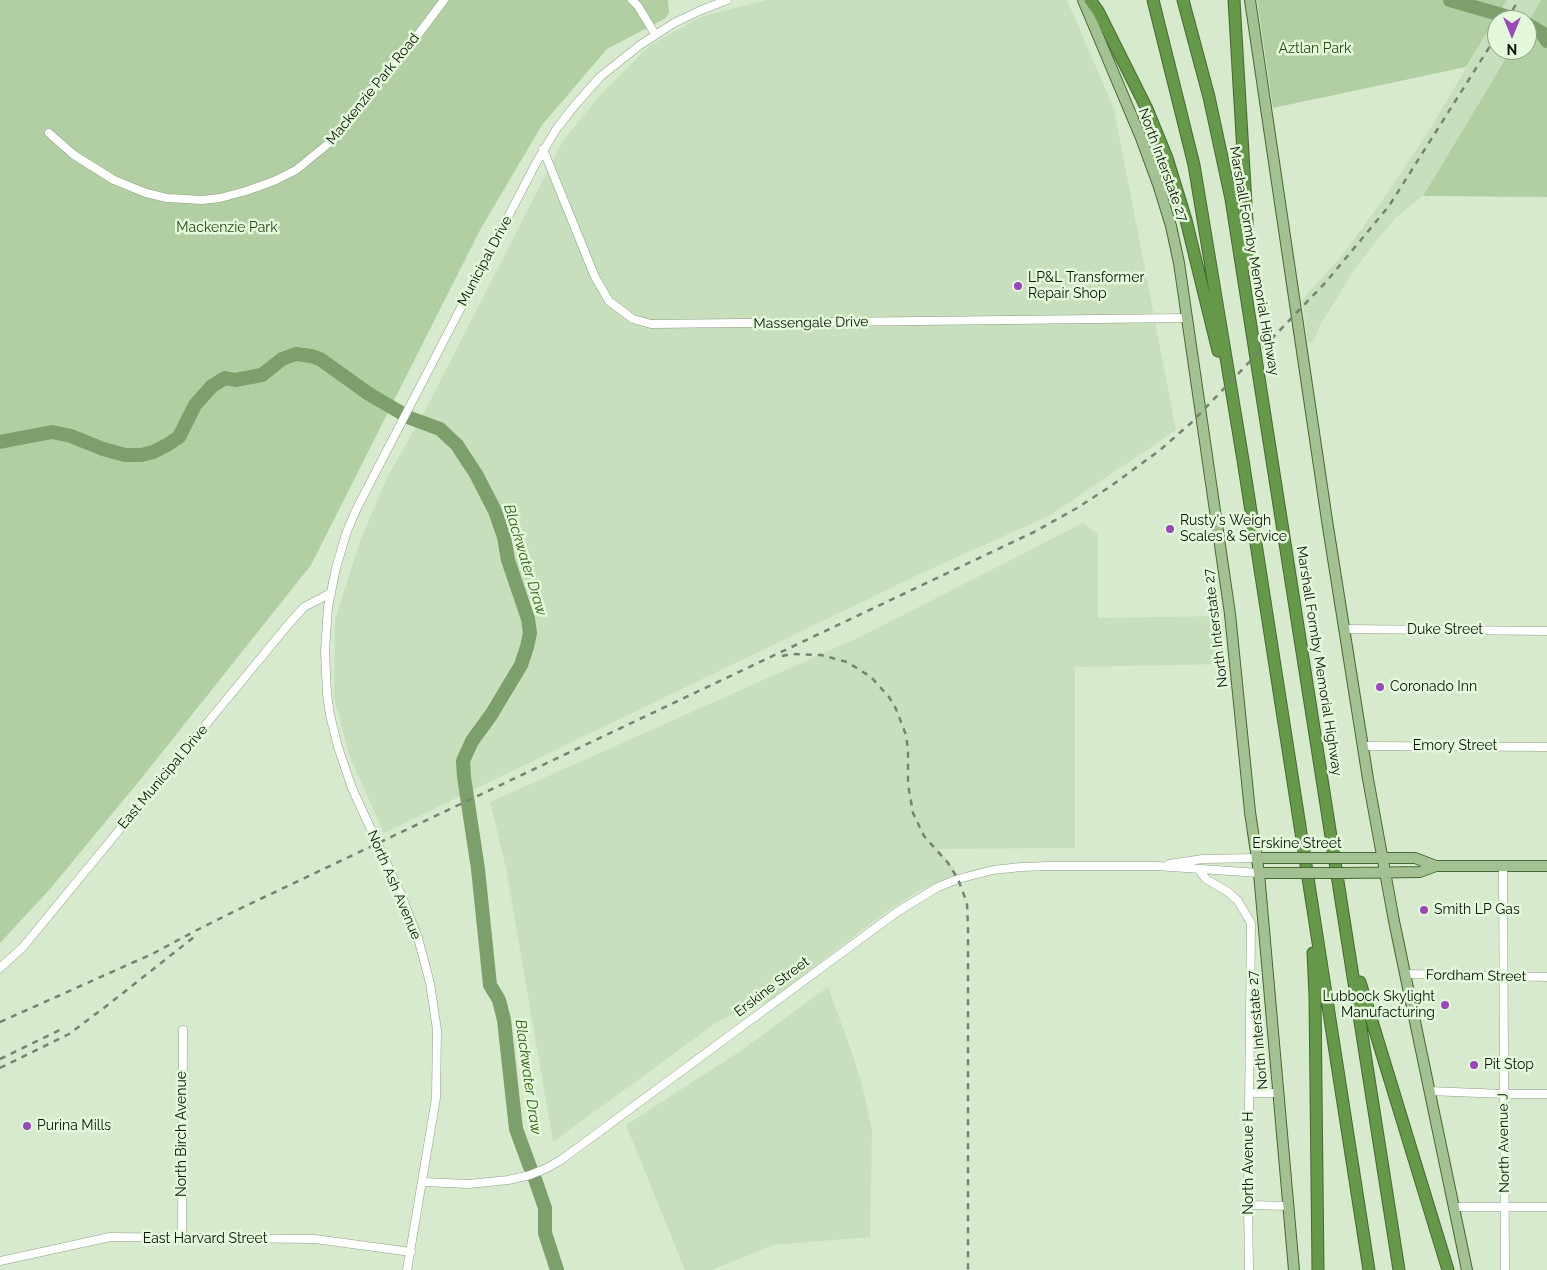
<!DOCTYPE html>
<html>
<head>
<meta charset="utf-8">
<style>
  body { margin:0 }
  #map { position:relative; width:1547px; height:1270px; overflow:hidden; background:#d7eace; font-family:Raleway,sans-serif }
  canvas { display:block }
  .north { position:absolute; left:1487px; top:10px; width:50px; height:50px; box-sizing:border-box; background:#e4f8db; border:1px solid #8e9c87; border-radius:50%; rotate:180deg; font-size:14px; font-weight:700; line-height:20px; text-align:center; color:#0c1309 }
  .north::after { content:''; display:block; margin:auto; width:18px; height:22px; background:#9948b8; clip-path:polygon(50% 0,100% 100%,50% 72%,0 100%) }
</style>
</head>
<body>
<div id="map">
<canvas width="1547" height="1270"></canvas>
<div class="north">N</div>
</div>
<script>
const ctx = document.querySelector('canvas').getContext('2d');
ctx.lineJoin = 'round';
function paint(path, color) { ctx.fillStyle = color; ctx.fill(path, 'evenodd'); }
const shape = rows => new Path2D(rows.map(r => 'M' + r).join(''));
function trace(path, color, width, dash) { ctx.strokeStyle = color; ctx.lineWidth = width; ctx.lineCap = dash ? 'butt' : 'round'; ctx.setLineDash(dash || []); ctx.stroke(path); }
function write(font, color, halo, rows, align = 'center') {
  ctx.font = font + ' Raleway,sans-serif'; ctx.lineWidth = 5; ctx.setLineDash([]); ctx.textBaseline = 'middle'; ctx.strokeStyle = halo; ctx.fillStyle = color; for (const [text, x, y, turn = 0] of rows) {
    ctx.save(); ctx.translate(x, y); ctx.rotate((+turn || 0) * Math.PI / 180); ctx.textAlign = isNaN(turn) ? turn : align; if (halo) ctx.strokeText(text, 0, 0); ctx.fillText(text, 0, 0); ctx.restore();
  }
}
paint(shape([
  [767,0,1067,0,1114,109,1176,430,1049,516,926,571,384,833,349,755,334,697,335,620,360,541,386,480,430,401,563,141,601,94,650,45,703,16],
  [1507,0,1541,0,1527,24,1527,20,1497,20,1497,50,1511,50,1423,196,1394,219,1356,267,1319,327,1314,341,1308,343,1302,300,1345,252,1391,188,1428,132],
  [1083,523,1098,534,1098,618,1220,616,1225,664,1075,667,1075,848,938,849,949,861,957,874,919,891,886,912,768,1002,720,1020,553,1142,506,868,490,802,864,635],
  [828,987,851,1050,863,1089,872,1129,870,1237,773,1245,712,1270,685,1270,626,1125,739,1052]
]), '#c7dfbc');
paint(shape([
  [0,0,668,0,669,12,666,18,607,49,542,125,480,230,311,565,140,780,50,889,0,943],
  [1257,0,1507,0,1466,67,1273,108],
  [1541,0,1547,0,1547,197,1423,196,1511,50,1527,50,1527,24]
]), '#b2cfa4');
trace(shape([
  [1450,0,1519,20],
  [1527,24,1542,33,1547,41],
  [0,442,52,432,71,436,103,449,125,455,141,455,153,452,167,445,179,437,195,405,212,386,225,378,235,380,262,375,282,359,296,354,311,356,320,359,369,394,410,418,440,429,457,445,476,474,495,511,504,537,508,560,528,619,530,633,527,647,521,665,491,715,472,741,463,761,464,777,478,869,490,985,499,1000,504,1020,516,1129,530,1167],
  [535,1179,545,1208,545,1233,557,1270]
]), '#7c9f6b', 14);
const minor = shape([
  [632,0,638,6,655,34],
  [49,133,74,155,114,180,146,193,167,198,202,200,220,198,246,191,274,181,296,170,334,139,353,118,374,88,408,48,444,0],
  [543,149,595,277,609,301,633,319,651,324,1186,318],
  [1344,629,1547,631],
  [1362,746,1547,747],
  [1169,864,1203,859,1257,858],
  [1503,866,1505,1270],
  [1199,870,1206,879,1228,892,1238,901,1251,923,1248,1205,1249,1270],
  [0,968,23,947,287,626,304,607,331,593],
  [1405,974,1547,977],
  [1429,1091,1504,1094,1547,1094],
  [1249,1093,1277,1093],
  [423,1182,469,1184,508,1180,530,1175,547,1168,561,1160,897,912,938,887,958,879,993,870,1021,867,1049,866,1157,866,1259,873],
  [1248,1205,1289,1206],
  [1453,1207,1547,1207],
  [182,1239,183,1030],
  [0,1261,110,1237,315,1239,411,1252],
  [407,1270,436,1098,437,1030,430,983,418,938,402,897,352,788,338,747,330,715,327,694,325,651,328,607,336,568,347,531,357,508,536,163,557,128,576,104,600,77,640,45,674,23,699,11,727,0]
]);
const major = shape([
  [1083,0,1141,138,1159,187,1171,226,1179,263,1230,614,1250,812,1259,873,1294,1270],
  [1250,0,1328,527,1368,779,1394,921,1467,1270],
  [1257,858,1286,858],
  [1353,858,1415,858,1436,866],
  [1259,873,1288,873],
  [1345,873,1420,872,1436,866,1547,866]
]);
const highway = shape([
  [1090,0,1098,11,1147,109,1167,158,1186,220,1218,351],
  [1153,0,1194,165,1243,460,1369,1270],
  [1183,0,1209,97,1231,199,1399,1270],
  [1234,0,1247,221,1247,263],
  [1313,953,1315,996,1318,1270],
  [1360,982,1448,1270]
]);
trace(minor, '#8da085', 9);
trace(major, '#466933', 12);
trace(highway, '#466933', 13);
trace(minor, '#fff', 8);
trace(major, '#a3c192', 10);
trace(highway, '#659849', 11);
trace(shape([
  [1506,20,1519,0],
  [782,656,792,654,821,655,847,662,871,677,889,697,896,709,906,735,908,749,908,784,913,813,924,836,948,863,958,879,967,903,968,929,968,1270],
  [0,1022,152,954,197,930,235,911,1034,532,1077,508,1111,486,1160,450,1191,423,1326,282,1389,206,1497,35],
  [0,1059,64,1028],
  [0,1068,69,1034,109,1004,194,937]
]), '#768370', 2.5, [6, 6]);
const majorBridge = shape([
  [1286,858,1353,858],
  [1288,873,1345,873]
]);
trace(majorBridge, '#466933', 12, []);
trace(majorBridge, '#a3c192', 10);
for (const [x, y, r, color] of [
  [1018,286,5,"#9948b8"],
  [1170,529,5,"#9948b8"],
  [1380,687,5,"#9948b8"],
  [1424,910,5,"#9948b8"],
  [1445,1005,5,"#9948b8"],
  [1474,1065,5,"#9948b8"],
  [27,1126,5,"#9948b8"]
]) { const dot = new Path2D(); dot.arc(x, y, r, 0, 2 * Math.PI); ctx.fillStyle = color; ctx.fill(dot); trace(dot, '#e4f8db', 2); }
write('14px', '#274912', '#e4f8db', [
  ["Aztlan Park",1315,49],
  ["Mackenzie Park",227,228]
]);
write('14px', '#0c1309', '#e4f8db', [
  ["Mackenzie Park Road",373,89,-51],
  ["North Interstate 27",1163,165,70],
  ["Municipal Drive",485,261,-62],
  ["Marshall Formby Memorial Highway",1254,261,80],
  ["Massengale Drive",811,323,-1],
  ["North Interstate 27",1216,628,-97],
  ["Duke Street",1445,630],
  ["Marshall Formby Memorial Highway",1319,661,81],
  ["Emory Street",1455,746],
  ["East Municipal Drive",163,777,-50],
  ["Erskine Street",1297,844],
  ["North Ash Avenue",394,885,67],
  ["Fordham Street",1476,976,1],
  ["Erskine Street",772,987,-37],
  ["North Interstate 27",1258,1030,-95],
  ["North Birch Avenue",182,1134,-90],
  ["North Avenue J",1504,1143,-91],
  ["North Avenue H",1249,1163,-90],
  ["East Harvard Street",205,1239]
]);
write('14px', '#0c1309', '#e4f8db', [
  ["LP&L Transformer",1028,278],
  ["Repair Shop",1028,294],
  ["Rusty's Weigh",1180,521],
  ["Scales & Service",1180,537],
  ["Coronado Inn",1390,687],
  ["Smith LP Gas",1434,910],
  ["Lubbock Skylight",1435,997,"right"],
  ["Manufacturing",1435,1013,"right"],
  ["Pit Stop",1484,1065],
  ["Purina Mills",37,1126]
], 'left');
write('italic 15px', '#37641b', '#e4f8db', [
  ["Blackwater Draw",525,560,73],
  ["Blackwater Draw",528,1077,82]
]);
</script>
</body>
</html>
